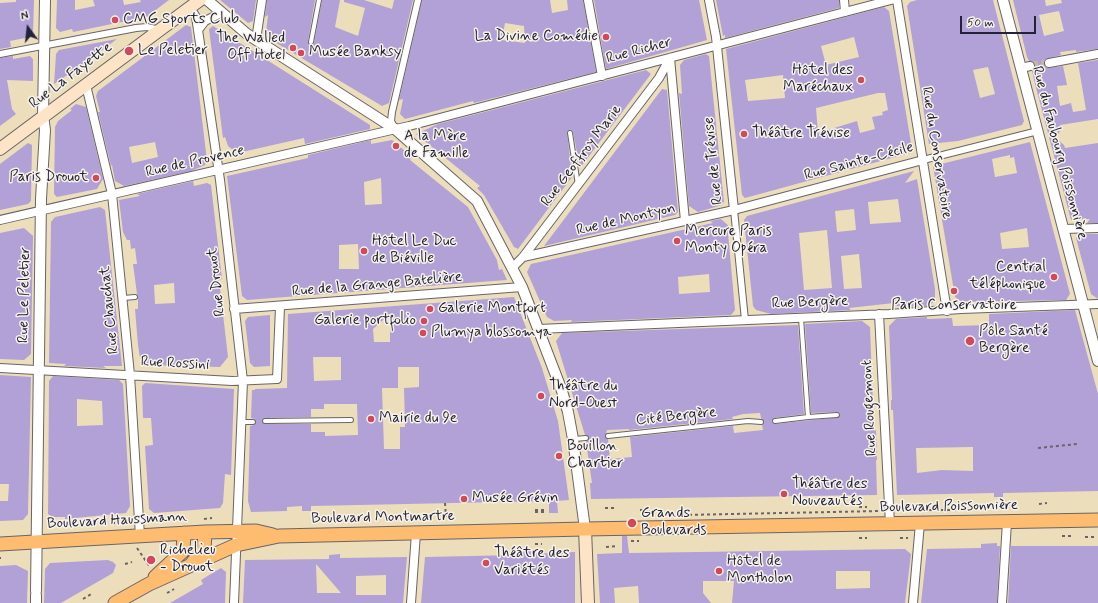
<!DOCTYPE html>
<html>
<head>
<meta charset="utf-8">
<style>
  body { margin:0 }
  #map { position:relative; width:1098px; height:603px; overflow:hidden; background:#ecdebb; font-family:Mynerve,sans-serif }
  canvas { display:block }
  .north { position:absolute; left:8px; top:8px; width:40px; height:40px; -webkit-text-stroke:3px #f7f3e8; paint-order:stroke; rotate:345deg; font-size:11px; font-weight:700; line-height:16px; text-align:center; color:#22223b }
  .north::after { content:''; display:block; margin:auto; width:14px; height:18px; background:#22223b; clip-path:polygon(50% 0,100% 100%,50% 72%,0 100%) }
  .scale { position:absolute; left:960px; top:16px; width:76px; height:18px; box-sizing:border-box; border:2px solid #22223b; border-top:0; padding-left:5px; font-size:12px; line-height:14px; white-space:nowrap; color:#22223b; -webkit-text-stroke:3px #f7f3e8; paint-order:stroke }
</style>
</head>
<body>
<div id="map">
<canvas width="1098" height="603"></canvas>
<div class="north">N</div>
<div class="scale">50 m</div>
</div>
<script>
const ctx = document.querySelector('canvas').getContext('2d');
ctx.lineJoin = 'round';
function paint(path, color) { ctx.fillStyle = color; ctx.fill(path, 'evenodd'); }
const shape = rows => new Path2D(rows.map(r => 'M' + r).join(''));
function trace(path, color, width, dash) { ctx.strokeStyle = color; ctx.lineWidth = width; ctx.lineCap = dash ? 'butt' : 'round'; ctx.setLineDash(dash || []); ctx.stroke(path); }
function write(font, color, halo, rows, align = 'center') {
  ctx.font = font + ' Mynerve,sans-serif'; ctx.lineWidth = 3; ctx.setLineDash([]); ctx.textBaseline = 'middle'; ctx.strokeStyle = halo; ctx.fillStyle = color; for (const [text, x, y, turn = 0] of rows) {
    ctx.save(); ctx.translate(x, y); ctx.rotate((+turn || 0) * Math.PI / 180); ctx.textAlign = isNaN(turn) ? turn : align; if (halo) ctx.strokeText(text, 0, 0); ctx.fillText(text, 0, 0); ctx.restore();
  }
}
paint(shape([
  [16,0,34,0,33,34,30,37,10,41,11,47,0,49,0,3,16,2],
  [57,0,75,0,75,10,95,6,93,0,123,0,124,5,141,2,140,0,169,0,153,12,151,16,73,32,72,29,60,32,56,28],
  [220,0,256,0,253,21,248,23],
  [267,0,315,0,308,41,311,45,314,43,322,0,340,0,335,27,358,36,365,8,344,2,344,0,364,0,392,9,394,0,413,0,389,103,382,106,268,38,266,32,268,15,265,17],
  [422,0,550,0,552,13,568,10,567,0,583,0,596,72,474,103,473,101,405,119,400,114,403,99,399,100],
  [505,23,524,26,525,43,502,40],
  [594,0,699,0,707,40,606,69],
  [716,0,839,0,839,8,725,38,725,35,723,36],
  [917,0,993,0,1024,121,1022,125,958,141,929,144,907,6,910,2],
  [988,67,995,94,980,98,973,70],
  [1013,0,1045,0,1046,6,1062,3,1061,0,1098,0,1098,49,1076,52,1076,50,1060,52,1061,55,1046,59,1044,64,1048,68,1063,66,1067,85,1057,86,1060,106,1071,103,1073,112,1086,110,1078,63,1098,60,1098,119,1060,125,1061,129,1056,138,1064,145,1065,148,1098,143,1098,223,1087,223,1090,219,1071,220,1035,84,1032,71,1035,68,1035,64,1029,61,1027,57],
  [1059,11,1064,31,1044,36,1039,15],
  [884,7,889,11,912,149,910,153,745,198,742,195,726,49],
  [854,37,859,57,826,65,821,46],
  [783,75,785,98,748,101,745,80],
  [878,93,885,93,888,110,882,112,883,115,872,117,875,129,860,133,857,121,818,133,816,108],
  [186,25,191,27,207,161,205,165,191,171,124,186,115,181,112,165,111,166,98,112,100,112,96,96,98,91],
  [155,142,158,157,132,163,129,147],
  [213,26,370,125,370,129,305,144,304,138,242,152,233,150,228,146,225,137,223,138,209,29],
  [117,39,85,63,54,84,56,54,59,50],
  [706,54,709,56,724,202,722,205,698,212,689,206,679,93,682,94,680,65,684,60],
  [13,56,13,59,30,56,33,59,33,81,7,80,12,109,16,114,0,126,0,58],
  [646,70,651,74,580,168,573,132,571,130,567,131,572,177,518,249,514,247,484,195,477,188,480,186,416,134,438,124],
  [662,89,667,90,678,212,675,215,544,246],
  [76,104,86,107,103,179,97,189,57,197,54,194,55,127,58,121,72,110,70,109],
  [371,140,371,144,392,140,412,157,410,160,468,207,497,260,499,270,502,269,507,280,247,300,242,296,227,176,308,158,308,155],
  [381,178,382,204,365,205,364,182],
  [358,244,359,269,339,269,339,245],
  [1030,142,1070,294,1066,300,962,302,955,297,933,166],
  [1010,155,1010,158,1014,157,1017,173,995,177,992,159],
  [1027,228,1029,247,1002,249,1000,233],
  [28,143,32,145,31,201,28,204,0,210,0,164],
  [914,171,905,183,917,179,935,289,935,301,928,306,906,307,908,306,894,306,894,303,849,308,851,310,771,314,756,310,753,306,744,220,747,216],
  [898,199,901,222,870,224,868,202],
  [854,209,856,230,837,232,835,211],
  [827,230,832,288,804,290,799,233],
  [859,254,862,288,844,289,841,256],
  [193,181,194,186,207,183,211,185,222,279,219,280,228,357,220,367,147,365,140,358,138,345,135,309,138,309,138,297,137,294,133,264,137,264,135,248,131,249,130,240,127,240,123,232,119,200,140,196,137,194],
  [174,283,175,303,155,304,154,285],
  [100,207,105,210,122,366,103,366,106,368,64,366,66,364,49,363,51,222,55,217],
  [721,219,731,228,732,236,728,233,735,310,731,315,571,322,572,320,554,321,547,317,527,272,531,264,713,223,710,221],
  [709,274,710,292,679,294,678,277],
  [24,228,33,236,31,354,24,360,0,359,0,233],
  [1079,234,1098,234,1098,299,1091,294,1076,238],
  [514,297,542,368,558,421,569,500,557,501,558,513,549,513,549,501,311,506,311,511,302,511,302,506,287,507,287,511,251,512,248,501,250,426,254,425,256,422,255,419,251,418,252,390,255,390,255,389,287,388,288,314],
  [390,314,390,342,374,342,373,329],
  [313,357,341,357,341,380,314,381],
  [398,367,419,367,419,387,404,388,405,427,400,427,400,449,384,449,382,388,398,388],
  [324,404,357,404,358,435,325,436,325,432,311,432,311,424,265,424,262,422,262,419,265,418,311,417,311,409,324,409],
  [1075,310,1098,394,1098,491,1003,493,1003,497,994,497,994,493,897,495,893,410,891,410,891,400,892,400,889,326,896,319,927,317,927,319,952,318,953,326,989,325,989,314],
  [973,447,973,471,942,470,917,473,916,448],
  [270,315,270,366,254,367,250,363,245,321,248,317],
  [862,321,870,327,874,431,876,430,877,460,876,460,877,495,591,499,590,483,592,483,586,442,589,437,585,435,556,341,562,333,798,325,804,414,774,418,772,422,775,424,840,417,840,413,837,412,811,413,805,324],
  [760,413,761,418,764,422,762,425,763,430,734,433,733,426,630,437,632,457,610,459,608,439,605,437,607,430,629,429,629,430,733,419,732,417,743,414],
  [0,375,31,377,28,514,23,520,0,521,0,501,8,501,9,484,0,484],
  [53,376,119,380,123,384,130,506,126,513,65,519,65,517,52,517,48,514,49,381],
  [77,399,102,401,103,425,77,426],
  [145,383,234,389,231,475,225,474,223,503,220,508,154,513,149,509,145,446,153,445,151,418,143,418,142,386],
  [622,536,627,536,629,553,905,549,911,554,905,603,732,603,734,581,703,581,703,593,711,603,639,603,638,586,614,588,615,603,600,603,597,554,622,553],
  [836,571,870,571,870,588,836,589],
  [997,543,997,546,1000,546,997,603,921,603,927,549,981,548,981,544],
  [1011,546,1098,546,1098,603,1008,603],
  [516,551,531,551,531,554,575,552,575,603,421,603,425,557,517,555],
  [340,554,340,558,407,557,403,603,243,603,245,560,329,559,329,555],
  [316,564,341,593,317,593],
  [386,575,386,595,356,595,356,576],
  [108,560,113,562,116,565,113,573,61,603,44,603,45,569,50,563],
  [16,565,28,571,27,603,0,603,0,566],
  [221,568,226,572,225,603,170,603,203,584,201,580]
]), '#b1a1d7');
trace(shape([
  [1030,66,1049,63]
]), '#c4b8a1', 8, [8, 4]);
const service = shape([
  [311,42,319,0],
  [570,133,578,185],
  [123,298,135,297],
  [808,417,837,415],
  [265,421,351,420],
  [775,421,808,417,801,318],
  [241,422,253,422],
  [608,436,748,421,761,422],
  [574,439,586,438]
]);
const pedestrian = shape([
  [0,54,136,28,147,27,160,30],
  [394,127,391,121,392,112,418,0],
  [923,160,1038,131],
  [734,210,745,320]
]);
const minor = shape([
  [588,0,602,76],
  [709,0,716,37,734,210],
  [844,0,845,12],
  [897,0,947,311],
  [190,8,196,17,198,30,220,180,243,381,234,603],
  [198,30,205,21,221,13],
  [256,40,262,0],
  [670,58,685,221],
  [1049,63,1098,54],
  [1021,68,1030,66],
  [86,85,112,194,130,375,140,536],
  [0,220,409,126,891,0],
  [1064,229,1098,228],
  [523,257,734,210,923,160],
  [512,268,523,257,659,78,670,58],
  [234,309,522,287],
  [879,314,890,524],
  [538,329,889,314,961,309,1098,304],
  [0,368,232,381,277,379,280,307],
  [411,603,416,533],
  [913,603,920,523],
  [1002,603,1007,522]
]);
const tertiary = shape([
  [207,0,247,34,395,129,477,201,522,287,562,391,568,412,573,439,585,529],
  [1003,0,1098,361],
  [36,591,41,199,45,130,43,116,45,0],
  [36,595,36,603]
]);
const secondary = shape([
  [0,149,200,0],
  [585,529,588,603]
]);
const primary = shape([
  [0,544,205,532,256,531,273,535],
  [193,562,204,550,205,532],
  [155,577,183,551,184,533],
  [115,603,149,584,236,545,279,536,585,529,1098,520]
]);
trace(service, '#696468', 6);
trace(pedestrian, '#696468', 8);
trace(minor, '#696468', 10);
trace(tertiary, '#696468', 12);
trace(secondary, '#696468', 14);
trace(primary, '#696468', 15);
trace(shape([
  [1038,448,1077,444],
  [445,503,446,517],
  [1039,504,1047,503],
  [903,506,911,505],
  [859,507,867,507],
  [605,508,617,508],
  [535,510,546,510],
  [640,510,648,510],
  [929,510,960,510],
  [535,512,546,512],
  [683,515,880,511],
  [204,519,212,518],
  [112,523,120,523],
  [1062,536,1072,536],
  [1085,537,1095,537],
  [859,538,867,538],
  [900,538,908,538],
  [631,541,639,541],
  [535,544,542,544],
  [606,547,618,546],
  [137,548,150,567],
  [0,558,1,558],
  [125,564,132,562],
  [167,593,174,589],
  [83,599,93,593]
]), '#696468', 2, [3, 3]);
trace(service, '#fff', 4);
trace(pedestrian, '#fff', 6);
trace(minor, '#fff', 8);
trace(tertiary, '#fff', 10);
trace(secondary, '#fee4c6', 12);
trace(primary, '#fdbc70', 13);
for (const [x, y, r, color] of [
  [115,20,4,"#d1495b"],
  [606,37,4,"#d1495b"],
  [293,48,4,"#d1495b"],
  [129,51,5,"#d1495b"],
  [301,53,4,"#d1495b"],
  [861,80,4,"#d1495b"],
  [744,134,4,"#d1495b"],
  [396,146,4,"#d1495b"],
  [96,178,4,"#d1495b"],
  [677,241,4,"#d1495b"],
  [364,251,4,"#d1495b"],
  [1054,277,4,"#d1495b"],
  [954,291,4,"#d1495b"],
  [430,309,4,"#d1495b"],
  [424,321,4,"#d1495b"],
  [423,333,4,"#d1495b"],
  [970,341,5,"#d1495b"],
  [541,396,4,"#d1495b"],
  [371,419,4,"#d1495b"],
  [559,456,4,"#d1495b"],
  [784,494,4,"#d1495b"],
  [464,499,4,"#d1495b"],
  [632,523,5,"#d1495b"],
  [151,560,5,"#d1495b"],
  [486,563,4,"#d1495b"],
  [719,571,4,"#d1495b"]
]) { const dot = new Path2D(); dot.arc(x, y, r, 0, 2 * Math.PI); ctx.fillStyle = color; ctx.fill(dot); trace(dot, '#f7f3e8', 1.5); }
write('15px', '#22223b', '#f7f3e8', [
  ["CMG Sports Club",123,20],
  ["La Divine Comédie",598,37,"right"],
  ["The Walled",285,39,"right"],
  ["Off Hotel",285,56,"right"],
  ["Le Peletier",138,51],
  ["Musée Banksy",309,53],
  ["Hôtel des",853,71,"right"],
  ["Maréchaux",853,88,"right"],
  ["Théâtre Trévise",752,134],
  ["A la Mère",404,137],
  ["de Famille",404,154],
  ["Paris Drouot",88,178,"right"],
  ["Mercure Paris",685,232],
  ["Monty Opéra",685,249],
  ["Hôtel Le Duc",372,242],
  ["de Biéville",372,259],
  ["Central",1046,268,"right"],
  ["téléphonique",1046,285,"right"],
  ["Paris Conservatoire",954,306,"center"],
  ["Galerie Montfort",438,309],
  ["Galerie portfolio",416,321,"right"],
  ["Pôle Santé",979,332],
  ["Bergère",979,349],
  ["Plumya blossomya",431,333],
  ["Théâtre du",549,387],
  ["Nord-Ouest",549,404],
  ["Mairie du 9e",379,419],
  ["Bouillon",567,447],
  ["Chartier",567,464],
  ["Théâtre des",792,485],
  ["Nouveautés",792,502],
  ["Musée Grévin",472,499],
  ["Grands",641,514],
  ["Boulevards",641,531],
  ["Richelieu",160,551],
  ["- Drouot",160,568],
  ["Théâtre des",494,554],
  ["Variétés",494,571],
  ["Hôtel de",727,562],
  ["Montholon",727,579]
], 'left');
write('15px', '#22223b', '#f7f3e8', [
  ["Rue Richer",639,51,-15],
  ["Rue La Fayette",71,76,-37],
  ["Rue du Conservatoire",936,153,81],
  ["Rue du Faubourg Poissonnière",1059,153,75],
  ["Rue Geoffroy Marie",582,156,-53],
  ["Rue de Trévise",714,161,-96],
  ["Rue de Provence",195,162,-13],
  ["Rue Sainte-Cécile",859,162,-15],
  ["Rue de Montyon",626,220,-13],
  ["Rue Drouot",217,282,-97],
  ["Rue de la Grange Batelière",377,285,-5],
  ["Rue Le Peletier",25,295,-89],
  ["Rue Bergère",810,303,-2],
  ["Rue Chauchat",110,310,-96],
  ["Rue Rossini",175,364,3],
  ["Rue Rougemont",870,408,-93],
  ["Cité Bergère",676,417,-6],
  ["Boulevard Poissonnière",949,507,-1],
  ["Boulevard Montmartre",383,518,-1],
  ["Boulevard Haussmann",117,521,-3]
]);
</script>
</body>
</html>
